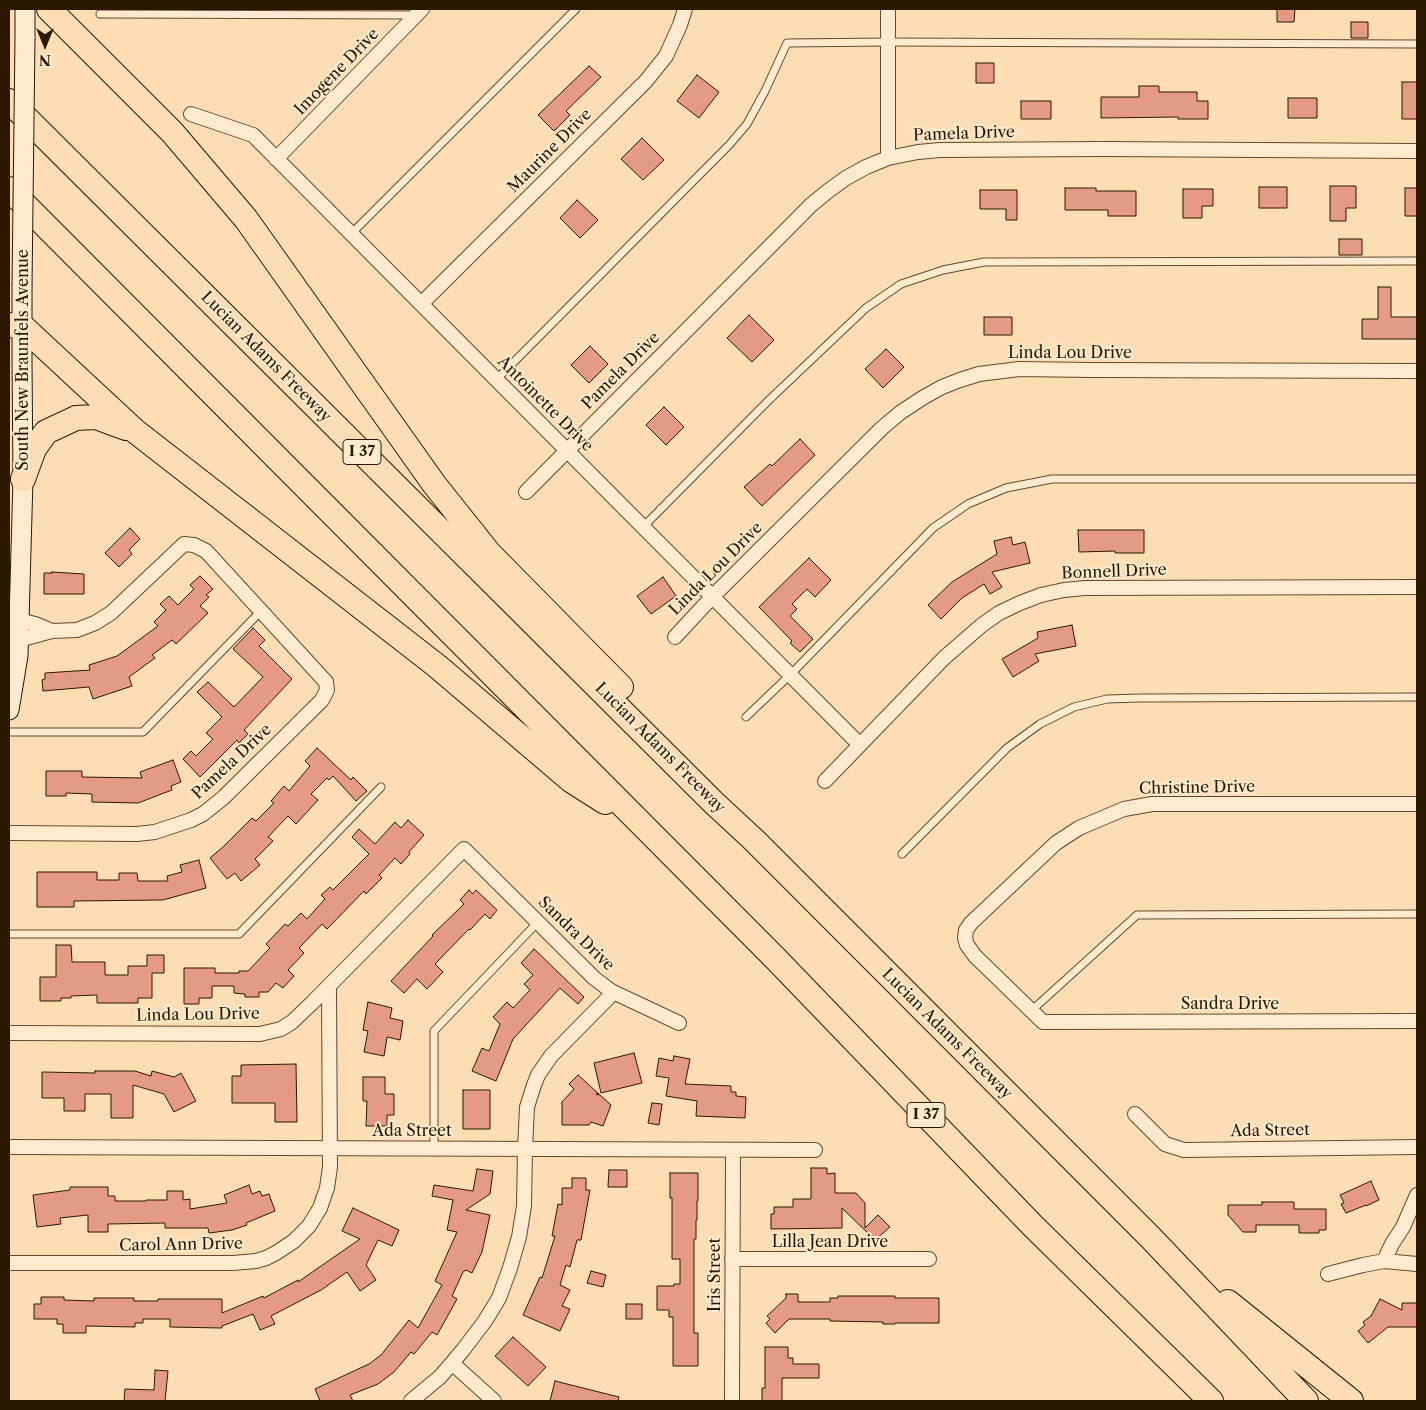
<!DOCTYPE html>
<html>
<head>
<meta charset="utf-8">
<style>
  body { margin:0 }
  #map { position:relative; width:1426px; height:1410px; overflow:hidden; background:#fddeb4; font-family:"Libre Caslon Text",serif }
  canvas { display:block }
  .frame { position:absolute; inset:0; border:10px solid #2a1900; pointer-events:none }
  .north { position:absolute; left:20px; top:20px; width:50px; height:50px; -webkit-text-stroke:4px #feeace; paint-order:stroke; rotate:180deg; font-size:14px; font-weight:700; line-height:20px; text-align:center; color:#2a1900 }
  .north::after { content:''; display:block; margin:auto; width:18px; height:22px; background:#2a1900; clip-path:polygon(50% 0,100% 100%,50% 72%,0 100%) }
</style>
</head>
<body>
<div id="map">
<canvas width="1426" height="1410"></canvas>
<div class="frame"></div>
<div class="north">N</div>
</div>
<script>
const ctx = document.querySelector('canvas').getContext('2d');
ctx.lineJoin = 'round';
function paint(path, color) { ctx.fillStyle = color; ctx.fill(path, 'evenodd'); }
const shape = rows => new Path2D(rows.map(r => 'M' + r).join(''));
function trace(path, color, width, dash) { ctx.strokeStyle = color; ctx.lineWidth = width; ctx.lineCap = dash ? 'butt' : 'round'; ctx.setLineDash(dash || []); ctx.stroke(path); }
function write(font, color, halo, rows, align = 'center') {
  ctx.font = font + ' "Libre Caslon Text",serif'; ctx.lineWidth = 4; ctx.setLineDash([]); ctx.textBaseline = 'middle'; ctx.strokeStyle = halo; ctx.fillStyle = color; for (const [text, x, y, turn = 0] of rows) {
    ctx.save(); ctx.translate(x, y); ctx.rotate((+turn || 0) * Math.PI / 180); ctx.textAlign = isNaN(turn) ? turn : align; if (halo) ctx.strokeText(text, 0, 0); ctx.fillText(text, 0, 0); ctx.restore();
  }
}
const building = shape([
  [1277,9,1295,9,1294,22,1277,22,1277,9],
  [1351,22,1368,22,1368,38,1351,38,1351,22],
  [976,63,994,63,994,83,976,83,976,63],
  [589,66,601,77,566,111,570,115,554,131,538,115,589,66],
  [697,75,719,92,699,118,677,101,697,75],
  [1402,82,1417,82,1417,119,1402,119,1402,82],
  [1139,86,1159,86,1159,92,1197,92,1197,101,1208,101,1208,119,1178,119,1178,117,1101,118,1101,97,1139,97,1139,86],
  [1288,98,1317,98,1317,118,1288,118,1288,98],
  [1021,101,1051,101,1051,119,1021,119,1021,101],
  [642,138,664,160,643,180,621,159,642,138],
  [1330,186,1356,186,1356,208,1346,208,1346,221,1330,221,1330,186],
  [1259,187,1287,187,1287,208,1259,208,1259,187],
  [1065,188,1096,188,1096,191,1136,191,1136,216,1108,216,1108,210,1065,210,1065,188],
  [1405,188,1417,188,1417,216,1405,216,1405,188],
  [1183,189,1213,189,1213,206,1202,206,1202,218,1183,218,1183,189],
  [980,190,1017,190,1017,220,1006,220,1006,209,980,209,980,190],
  [577,200,598,220,580,238,560,218,577,200],
  [1339,239,1362,239,1362,255,1339,255,1339,239],
  [1378,287,1391,287,1391,317,1417,317,1417,339,1362,339,1362,319,1378,319,1378,287],
  [749,315,774,340,752,362,727,338,749,315],
  [984,317,1012,317,1012,335,984,335,984,317],
  [590,346,608,364,589,383,571,365,590,346],
  [886,349,904,367,883,388,865,369,886,349],
  [664,407,684,427,666,445,646,425,664,407],
  [800,439,815,455,762,506,744,487,770,464,772,466,800,439],
  [130,528,140,539,129,550,132,554,119,567,105,553,130,528],
  [1078,530,1144,530,1144,553,1115,553,1115,551,1079,552,1078,530],
  [1011,537,1013,545,1025,542,1030,563,992,572,1002,587,990,594,984,584,962,598,941,619,928,605,952,582,997,554,994,541,1011,537],
  [809,558,831,580,815,597,807,589,792,604,797,609,790,616,813,639,800,652,790,643,792,641,759,607,809,558],
  [52,572,84,574,84,594,44,594,44,573,52,573,52,572],
  [200,576,213,589,206,595,209,597,200,606,208,613,176,644,172,640,152,655,155,658,129,677,132,686,93,699,89,687,43,691,42,680,45,679,45,673,90,670,89,665,117,656,158,626,154,622,166,610,160,604,169,596,178,605,194,589,190,585,200,576],
  [663,577,676,596,651,614,637,596,663,577],
  [1072,625,1076,646,1035,654,1039,661,1013,677,1002,659,1038,638,1037,632,1072,625],
  [253,628,265,640,259,646,292,679,244,730,248,734,239,743,237,740,200,777,183,759,191,751,196,756,213,739,206,733,222,717,197,692,208,682,234,707,263,677,233,649,253,628],
  [317,748,351,780,353,777,367,791,356,801,333,776,329,780,327,778,311,794,318,800,296,824,288,816,268,837,273,841,255,859,260,865,241,881,235,873,227,879,210,858,223,847,252,818,256,821,274,803,271,801,284,786,289,791,310,766,305,761,317,748],
  [173,760,181,782,171,786,172,790,138,803,92,802,92,794,66,793,66,796,46,796,46,771,82,771,82,777,142,778,140,772,173,760],
  [408,820,424,835,409,852,410,854,401,864,395,858,379,875,382,878,366,894,364,891,327,929,322,924,299,948,304,953,288,970,294,976,283,988,276,983,268,992,259,992,259,997,245,997,245,994,234,993,234,986,212,986,212,998,199,998,199,1004,184,1004,184,968,215,968,215,973,239,973,239,971,248,971,270,948,266,944,285,924,288,926,301,913,307,919,325,899,321,895,330,887,333,890,369,854,352,837,359,829,375,844,395,822,401,828,408,820],
  [199,860,206,888,163,900,74,901,74,907,37,907,37,872,97,872,97,880,119,880,119,873,137,873,138,881,168,881,167,876,182,872,180,865,199,860],
  [469,890,473,894,476,890,497,910,490,919,485,914,470,930,469,929,435,964,443,972,427,989,417,979,404,993,391,981,433,936,432,935,464,904,460,900,469,890],
  [56,945,71,945,72,962,105,962,105,975,128,975,128,966,147,966,147,955,164,955,164,973,152,973,152,998,138,998,138,1003,97,1003,97,995,71,996,71,998,61,998,61,1001,40,1001,40,977,56,977,56,945],
  [534,949,584,997,578,1004,560,988,513,1039,496,1081,472,1071,482,1048,489,1051,500,1024,493,1017,507,1002,513,1008,530,990,524,984,533,975,521,963,534,949],
  [368,1002,392,1008,390,1018,403,1021,400,1040,387,1037,384,1056,364,1052,368,1031,363,1030,368,1002],
  [634,1053,642,1083,601,1093,594,1063,634,1053],
  [674,1056,690,1059,685,1084,731,1086,731,1092,736,1092,736,1096,746,1097,745,1118,696,1116,697,1101,666,1096,669,1078,656,1076,659,1058,673,1061,674,1056],
  [296,1064,297,1122,275,1122,275,1103,232,1103,232,1076,241,1076,241,1065,296,1064],
  [95,1071,135,1071,151,1076,152,1071,174,1077,181,1073,196,1101,174,1112,164,1094,133,1085,133,1118,111,1118,111,1094,85,1094,85,1111,64,1111,64,1098,42,1098,42,1072,95,1073,95,1071],
  [578,1075,599,1094,596,1094,600,1095,611,1105,603,1126,591,1122,589,1125,562,1125,562,1103,561,1103,574,1089,569,1084,578,1075],
  [363,1077,385,1077,385,1094,394,1094,394,1115,387,1115,387,1126,366,1126,367,1101,363,1101,363,1077],
  [463,1090,490,1090,490,1129,463,1129,463,1090],
  [652,1103,662,1104,659,1125,648,1123,652,1103],
  [811,1168,827,1168,827,1174,835,1173,835,1193,856,1193,865,1203,865,1228,878,1215,890,1227,875,1240,842,1208,842,1228,771,1229,771,1214,774,1214,774,1207,793,1207,793,1199,811,1199,811,1168],
  [477,1169,493,1171,490,1194,466,1210,490,1215,482,1252,472,1273,466,1270,463,1272,452,1296,457,1299,437,1335,432,1332,414,1354,411,1352,394,1372,378,1384,350,1395,353,1401,320,1401,315,1389,369,1364,381,1355,409,1320,418,1328,442,1285,435,1281,457,1232,447,1230,453,1200,432,1196,434,1185,473,1191,477,1169],
  [609,1170,627,1170,627,1187,608,1187,609,1170],
  [670,1173,698,1173,698,1201,697,1201,697,1220,696,1220,696,1239,694,1239,694,1333,698,1333,698,1366,673,1366,673,1317,669,1317,669,1310,657,1310,657,1286,674,1286,674,1284,680,1284,680,1259,672,1259,672,1198,670,1198,670,1173],
  [572,1178,586,1178,586,1190,590,1190,581,1240,577,1240,570,1267,566,1265,560,1285,570,1290,562,1306,570,1309,560,1331,523,1315,540,1277,542,1278,555,1236,552,1236,558,1204,562,1205,562,1188,572,1188,572,1178],
  [1371,1181,1379,1200,1366,1206,1366,1205,1346,1213,1341,1204,1344,1203,1340,1195,1371,1181],
  [249,1185,252,1194,260,1191,262,1196,269,1194,275,1211,246,1223,247,1225,232,1230,209,1233,208,1228,165,1228,165,1223,108,1224,108,1232,88,1232,88,1215,60,1218,61,1224,37,1227,33,1195,70,1190,70,1187,108,1187,108,1196,115,1196,115,1201,146,1201,146,1200,167,1200,167,1191,183,1191,183,1200,190,1199,190,1209,227,1203,224,1195,249,1185],
  [1262,1202,1294,1202,1294,1209,1326,1209,1326,1230,1319,1230,1319,1233,1299,1233,1299,1225,1256,1225,1256,1232,1243,1232,1228,1215,1228,1205,1262,1205,1262,1202],
  [353,1208,399,1230,392,1246,378,1240,366,1265,376,1280,360,1291,347,1272,321,1290,271,1316,275,1324,260,1330,253,1314,222,1326,222,1328,170,1327,170,1319,143,1319,143,1323,135,1323,135,1327,86,1326,86,1333,63,1333,63,1324,57,1324,57,1319,34,1319,34,1304,41,1304,41,1297,64,1297,64,1300,94,1301,94,1298,134,1298,134,1301,158,1301,158,1299,222,1299,222,1313,263,1296,264,1298,298,1280,298,1282,360,1239,342,1231,353,1208],
  [591,1271,606,1275,603,1287,587,1283,591,1271],
  [786,1294,798,1294,798,1302,830,1302,830,1298,838,1298,838,1296,895,1296,895,1298,939,1298,939,1323,895,1323,895,1324,883,1324,883,1322,830,1321,830,1319,789,1319,775,1333,766,1323,770,1319,767,1316,786,1298,786,1294],
  [1380,1299,1402,1310,1402,1303,1417,1303,1417,1327,1388,1327,1368,1343,1358,1331,1365,1325,1363,1322,1371,1316,1380,1299],
  [626,1304,642,1304,642,1319,626,1319,626,1304],
  [513,1337,546,1367,528,1386,495,1356,513,1337],
  [765,1347,788,1347,788,1358,793,1358,793,1364,819,1364,819,1378,782,1378,782,1401,762,1401,762,1388,765,1388,765,1347],
  [155,1370,168,1371,165,1401,124,1401,125,1389,154,1390,155,1370],
  [555,1381,619,1397,618,1401,550,1401,555,1381]
]);
paint(building, '#e59b83');
trace(building, '#2a1900', 1);
const lane = shape([
  [100,14,415,15],
  [351,234,576,9],
  [496,380,730,144,747,124,765,91,787,43,888,42,1417,44],
  [643,527,769,400,866,308,901,284,943,270,984,262,1417,261],
  [746,717,790,675,933,528,968,504,1006,488,1052,479,1417,479],
  [9,732,143,732,261,611],
  [902,854,1007,748,1040,724,1074,707,1107,699,1140,698,1417,697],
  [9,934,239,934,381,787],
  [1031,1011,1137,915,1417,914],
  [434,1149,434,1031,538,922]
]);
const street = shape([
  [191,114,253,135,859,744],
  [888,158,888,9],
  [276,159,422,9],
  [421,304,646,81,666,56,680,25,685,9],
  [526,492,811,205,828,191,846,178,866,167,888,158,918,152,940,150,1103,149,1417,151],
  [9,620,19,620,35,624,52,631],
  [675,637,712,597,882,428,901,412,924,397,942,387,960,380,979,374,1019,369,1091,370,1417,371],
  [9,640,19,640,52,631,77,630,95,623,111,613,184,544,194,545,206,551,261,611,326,682,327,690,322,700,223,798,203,814,191,820,155,832,137,834,9,833],
  [825,781,944,658,982,625,999,613,1020,603,1041,595,1064,590,1085,588,1417,587],
  [1417,804,1152,804,1124,809,1079,828,1056,843,971,923,966,930,965,938,967,945,975,956,1043,1022,1417,1021],
  [9,1033,260,1034,281,1029,292,1022,312,1003,464,849,594,978,611,991,679,1023],
  [1135,1114,1165,1144,1184,1150,1417,1147],
  [9,1147,815,1150],
  [732,1259,929,1259],
  [1384,1261,1392,1244,1403,1227,1417,1195],
  [9,1263,233,1263,256,1261,266,1258,276,1253,294,1241,309,1226,320,1208,327,1188,330,1167,329,987],
  [1328,1274,1363,1265,1384,1261,1417,1264],
  [452,1363,494,1401],
  [411,1401,440,1377,463,1350,485,1321,499,1298,510,1268,519,1237,524,1206,525,1149,527,1107,534,1085,538,1075,551,1056,610,996,611,991],
  [732,1401,733,1150]
]);
const secondary = shape([
  [25,38,25,9],
  [9,710,18,656,23,479,22,362,22,286]
]);
const highway = shape([
  [49,9,172,132,246,219,434,484,489,553,621,687],
  [9,101,714,803,755,841,1151,1238,1306,1401],
  [9,189,776,959,1032,1225,1211,1401],
  [9,325,22,326,135,431,437,666,572,781,605,802],
  [23,479,34,449,46,432,76,418,96,417,126,428],
  [1228,1302,1351,1401]
]);
trace(lane, '#5f4a2d', 9);
trace(street, '#5f4a2d', 16);
trace(secondary, '#2a1900', 21);
trace(highway, '#2a1900', 26);
trace(lane, '#feeace', 7);
trace(street, '#feeace', 14);
trace(secondary, '#feeace', 19);
trace(highway, '#fddeb4', 24);
const secondaryBridge = shape([
  [22,286,25,38]
]);
trace(secondaryBridge, '#2a1900', 21, []);
trace(secondaryBridge, '#feeace', 19);
for (const [x, y, w] of [
  [362,452,38],
  [926,1115,38]
]) { const box = new Path2D(); box.roundRect(x - w / 2, y - 12.5, w, 25, 4); ctx.fillStyle = '#feeace'; ctx.fill(box); trace(box, '#2a1900', 1); }
write('bold 15px', '#2a1900', null, [
  ["I 37",362,452],
  ["I 37",926,1115]
]);
write('16px', '#2a1900', '#feeace', [
  ["Imogene Drive",337,72,-46],
  ["Pamela Drive",964,134,-2],
  ["Maurine Drive",550,151,-45],
  ["Linda Lou Drive",1070,353],
  ["Lucian Adams Freeway",266,357,45],
  ["South New Braunfels Avenue",23,360,-90],
  ["Pamela Drive",621,371,-45],
  ["Antoinette Drive",545,404,45],
  ["Linda Lou Drive",716,569,-45],
  ["Bonnell Drive",1114,572,-2],
  ["Lucian Adams Freeway",660,748,45],
  ["Pamela Drive",232,762,-43],
  ["Christine Drive",1197,788,-1],
  ["Sandra Drive",576,934,44],
  ["Sandra Drive",1230,1004],
  ["Linda Lou Drive",198,1015,-1],
  ["Lucian Adams Freeway",947,1034,45],
  ["Ada Street",412,1131],
  ["Ada Street",1270,1131,-1],
  ["Lilla Jean Drive",830,1242],
  ["Carol Ann Drive",181,1245,-1],
  ["Iris Street",715,1275,-90]
]);
</script>
</body>
</html>
